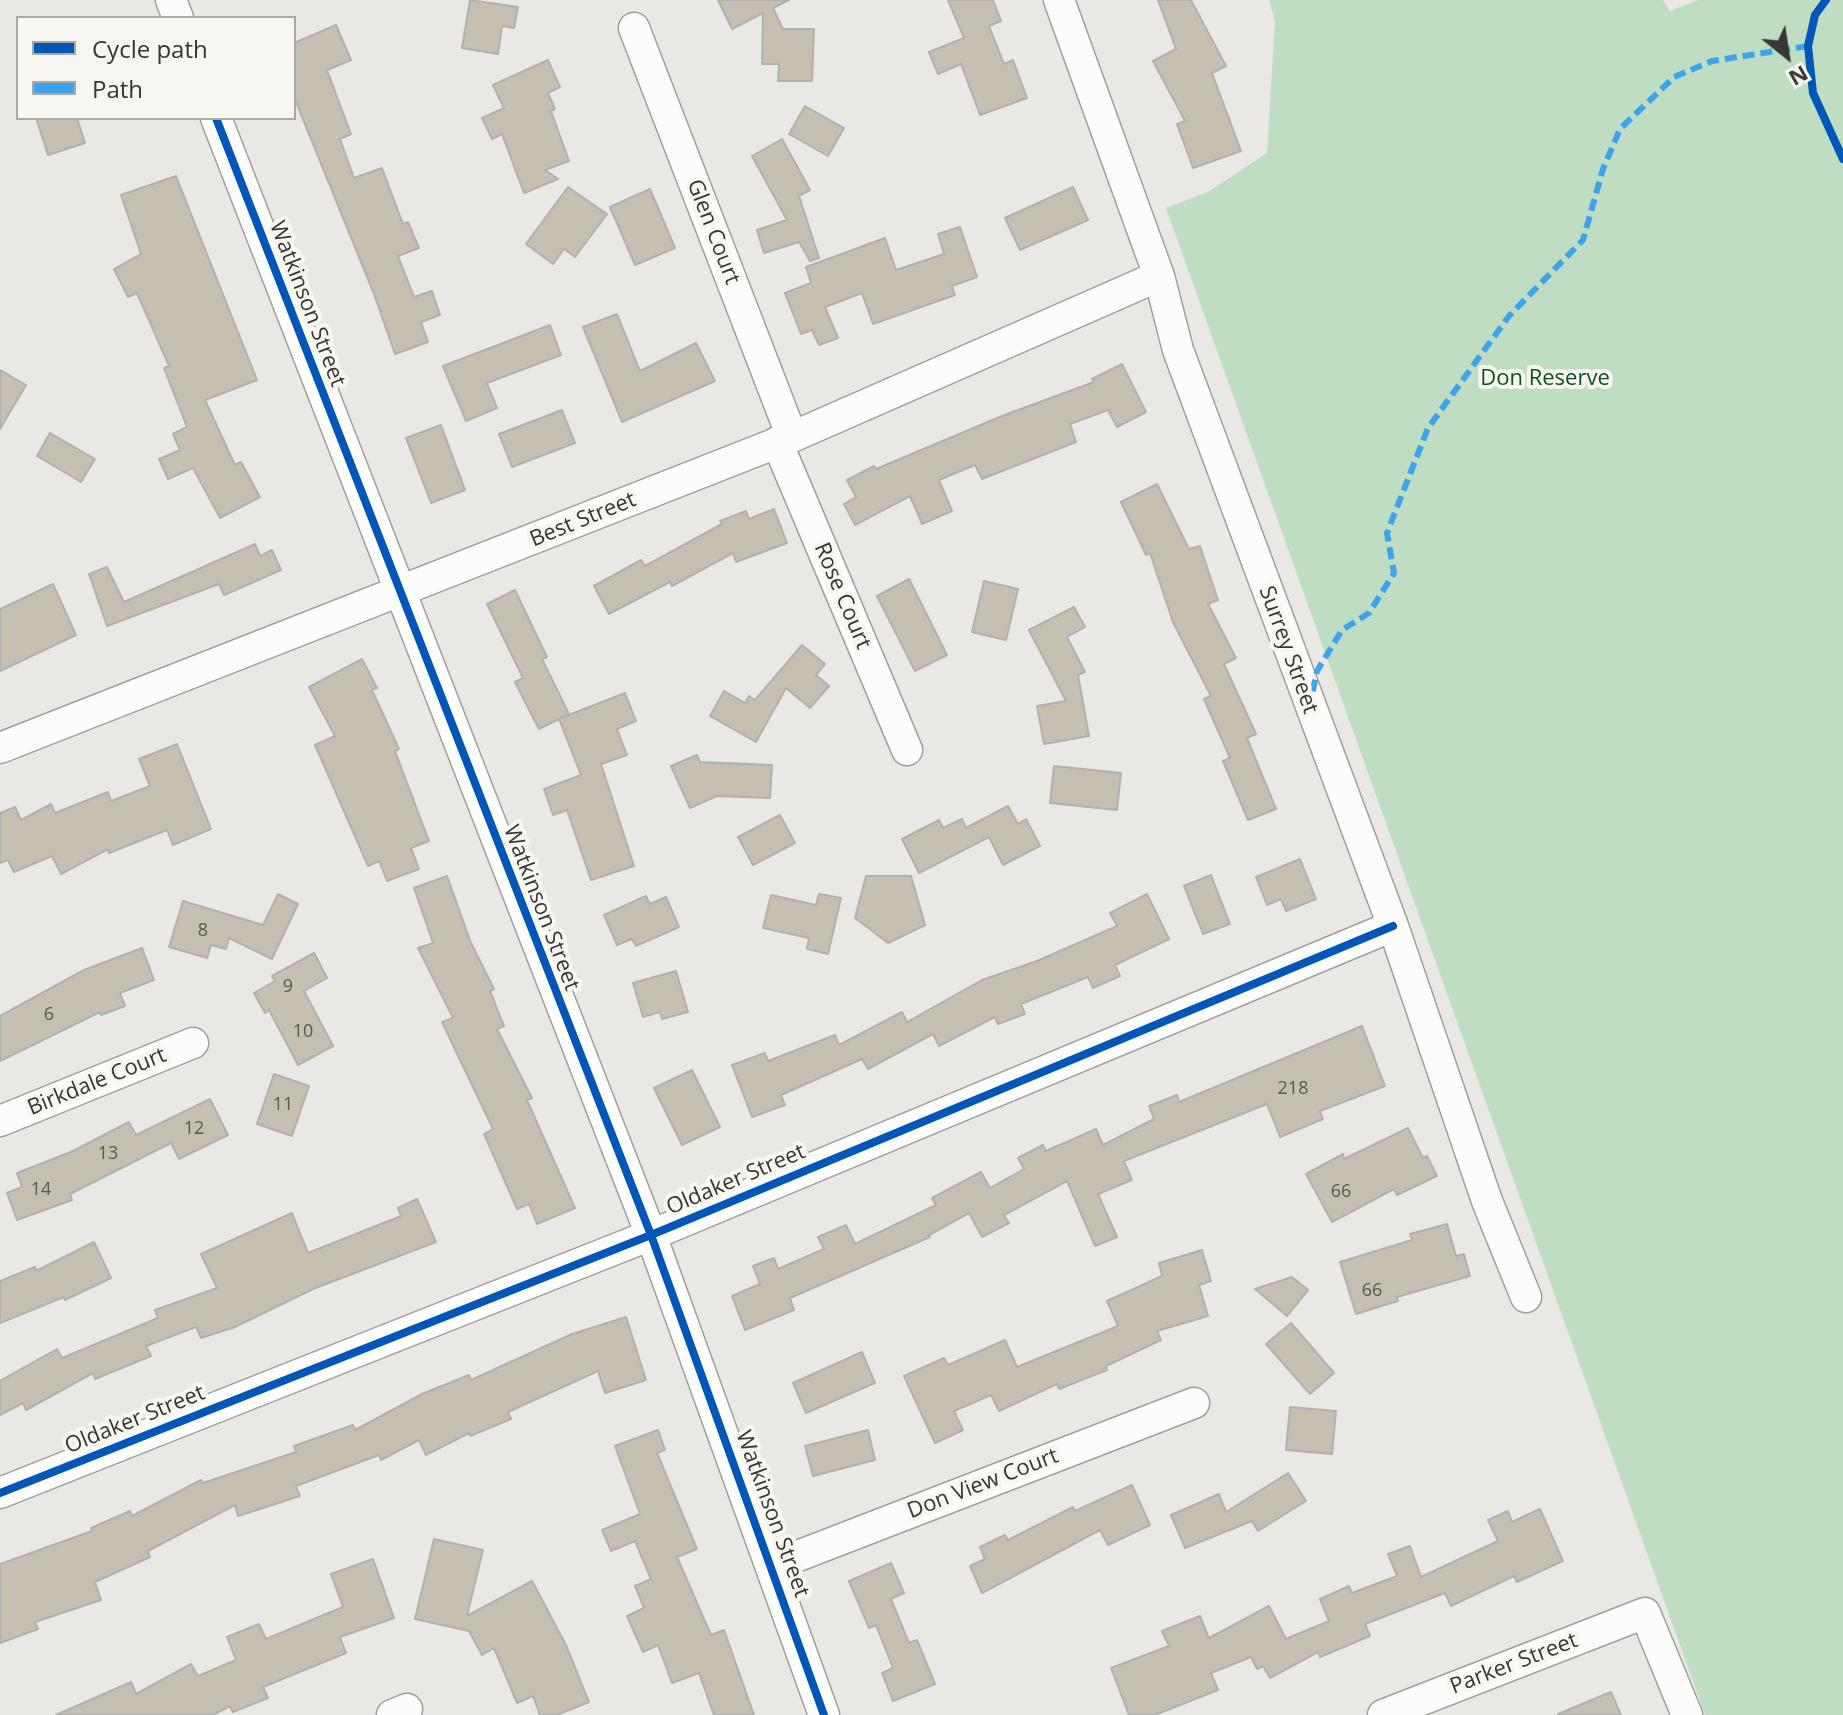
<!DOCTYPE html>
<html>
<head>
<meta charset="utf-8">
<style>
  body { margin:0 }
  #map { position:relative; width:1843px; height:1715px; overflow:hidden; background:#e9e8e4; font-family:"Open Sans",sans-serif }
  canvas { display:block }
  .legend { position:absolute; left:16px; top:16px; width:280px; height:104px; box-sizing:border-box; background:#f8f6f0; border:2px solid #aba9a4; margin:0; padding:10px 14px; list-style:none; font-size:24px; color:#373633 }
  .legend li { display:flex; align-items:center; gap:16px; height:40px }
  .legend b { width:40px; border:2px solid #aba9a4 }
  .north { position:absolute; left:1747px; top:16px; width:80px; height:80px; -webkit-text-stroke:6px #f8f6f0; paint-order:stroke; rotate:150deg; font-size:22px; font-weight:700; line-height:32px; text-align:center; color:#373633 }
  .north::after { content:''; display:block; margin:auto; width:28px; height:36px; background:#373633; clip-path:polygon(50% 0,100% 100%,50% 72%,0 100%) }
</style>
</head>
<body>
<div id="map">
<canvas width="1843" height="1715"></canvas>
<ul class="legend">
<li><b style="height:10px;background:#0057b8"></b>Cycle path</li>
<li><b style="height:10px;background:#3fa3eb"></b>Path</li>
</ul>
<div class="north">N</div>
</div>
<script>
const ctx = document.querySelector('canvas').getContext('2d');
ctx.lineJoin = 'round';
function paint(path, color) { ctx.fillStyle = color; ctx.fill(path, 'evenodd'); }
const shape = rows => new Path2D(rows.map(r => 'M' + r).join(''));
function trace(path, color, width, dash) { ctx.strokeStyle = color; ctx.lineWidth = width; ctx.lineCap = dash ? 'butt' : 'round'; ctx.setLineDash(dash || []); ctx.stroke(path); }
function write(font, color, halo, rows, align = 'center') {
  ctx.font = font + ' "Open Sans",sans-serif'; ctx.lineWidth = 8; ctx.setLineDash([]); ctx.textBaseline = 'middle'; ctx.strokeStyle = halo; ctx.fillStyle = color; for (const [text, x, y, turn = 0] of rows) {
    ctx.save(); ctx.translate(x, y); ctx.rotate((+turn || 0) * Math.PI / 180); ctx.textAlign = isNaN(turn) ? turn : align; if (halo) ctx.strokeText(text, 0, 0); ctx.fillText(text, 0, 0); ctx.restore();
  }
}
paint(shape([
  [1269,0,1663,0,1670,11,1698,0,1843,0,1843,1715,1705,1715,1166,208,1208,192,1267,153,1275,21]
]), '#bfddc3');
const building = shape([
  [470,0,518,7,514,28,502,26,498,54,462,48,470,0],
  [718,0,789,0,773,8,783,29,814,29,812,81,778,81,779,64,762,64,763,13,732,29,718,0],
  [948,0,993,0,1001,21,989,26,1004,64,1013,60,1027,98,980,115,961,64,938,74,929,52,964,38,948,0],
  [1158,0,1191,0,1226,66,1212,73,1241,151,1193,168,1177,124,1185,121,1153,61,1176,49,1158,0],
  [336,25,351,60,327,70,351,134,340,139,354,178,382,168,403,224,408,222,419,248,398,256,414,297,432,291,440,315,421,322,428,342,395,354,374,294,294,97,294,43,336,25],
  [548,60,560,87,548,93,555,109,551,111,569,161,545,170,558,179,524,193,502,134,492,139,482,118,504,108,493,85,548,60],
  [805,106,844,128,828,156,789,134,805,106],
  [36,118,77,118,85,143,48,155,36,118],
  [782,139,810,190,799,196,819,258,810,261,799,242,764,253,757,230,787,220,752,156,782,139],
  [176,176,257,380,205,400,235,465,241,462,260,497,220,518,193,468,168,479,159,459,180,450,173,434,187,427,164,368,169,366,137,293,128,297,114,269,141,254,121,195,176,176],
  [568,187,607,214,575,257,564,249,553,264,526,244,568,187],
  [1073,187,1088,220,1020,250,1005,218,1073,187],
  [650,189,675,248,635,265,610,207,650,189],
  [960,227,977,277,952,286,955,295,873,324,862,293,825,307,838,338,819,345,812,330,801,334,785,293,811,283,806,267,885,238,896,270,944,254,938,234,960,227],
  [617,314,640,371,696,343,715,381,622,422,583,327,617,314],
  [550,325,561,355,487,383,497,408,466,421,443,366,550,325],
  [1122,364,1146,412,1117,427,1108,410,1070,424,1076,442,982,479,975,465,939,480,952,511,922,524,910,496,855,525,844,504,856,497,847,480,874,466,876,469,1002,416,1094,382,1092,379,1122,364],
  [0,370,26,385,0,429,0,370],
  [562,410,575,443,512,467,499,434,562,410],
  [441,425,465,490,431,503,406,438,441,425],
  [50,433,95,459,81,482,37,456,50,433],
  [1157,484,1189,549,1200,546,1218,600,1208,604,1236,658,1224,664,1256,734,1247,738,1276,809,1248,820,1223,761,1230,758,1204,699,1211,696,1173,622,1150,553,1146,555,1121,502,1157,484],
  [774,509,787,543,736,562,733,553,672,586,670,582,609,614,594,586,641,560,645,566,722,524,720,521,746,511,749,519,774,509],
  [255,544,260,556,272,550,281,570,224,595,219,584,107,626,89,574,107,567,124,602,255,544],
  [909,579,947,655,915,671,877,596,909,579],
  [984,581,1018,589,1006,640,972,632,984,581],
  [53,584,76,635,0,671,0,609,53,584],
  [515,590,547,657,542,659,569,714,561,718,625,693,636,721,617,729,627,755,601,764,634,866,591,880,567,810,553,815,544,789,581,775,559,719,539,729,515,682,523,678,487,604,515,590],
  [1074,607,1085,627,1067,637,1085,672,1078,675,1089,736,1044,744,1037,706,1066,701,1029,630,1074,607],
  [802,645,825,664,816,675,829,686,810,708,786,688,756,742,710,716,724,691,745,703,749,696,755,700,802,645],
  [362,659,377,688,372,690,399,749,395,751,429,841,411,848,419,869,387,881,379,861,368,866,315,745,335,736,309,687,362,659],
  [177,744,211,829,173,845,167,830,109,853,108,849,61,874,52,856,14,872,8,860,0,863,0,813,15,807,21,820,51,804,55,813,108,792,111,801,150,786,139,759,177,744],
  [697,755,700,762,772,765,770,798,717,796,690,808,671,766,697,755],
  [1054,766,1121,773,1117,810,1050,803,1054,766],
  [1008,806,1018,824,1026,819,1040,846,1003,865,989,837,919,873,902,839,939,820,943,828,962,819,966,828,1008,806],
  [780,815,795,843,753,865,738,837,780,815],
  [1300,859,1316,899,1286,911,1281,899,1267,905,1256,877,1300,859],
  [1211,875,1230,924,1203,934,1184,886,1211,875],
  [447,876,471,943,494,989,490,991,504,1026,497,1029,532,1098,527,1100,575,1208,537,1224,529,1204,517,1209,484,1134,493,1129,442,1022,453,1018,418,948,433,943,414,888,447,876],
  [866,876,911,876,925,925,888,943,855,918,866,876],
  [278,894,298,904,272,959,229,938,226,949,211,945,207,958,169,947,183,901,263,925,278,894],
  [819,894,841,898,828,954,807,949,809,938,763,928,771,895,816,905,819,894],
  [1147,894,1169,939,1115,965,1120,976,1093,988,1088,977,1021,1004,1025,1014,998,1024,995,1017,939,1046,933,1034,868,1069,862,1059,781,1095,785,1105,752,1117,732,1065,765,1053,768,1061,835,1035,839,1045,902,1012,907,1022,982,980,1037,961,1117,926,1110,913,1147,894],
  [646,896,650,904,666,897,679,927,636,946,632,939,617,945,604,915,646,896],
  [142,948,154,980,120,993,125,1006,101,1015,100,1012,0,1061,0,1016,84,970,142,948],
  [314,953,327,978,304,991,333,1046,298,1065,269,1010,265,1013,254,993,275,981,272,976,314,953],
  [676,971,688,1012,662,1019,660,1012,643,1017,633,983,676,971],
  [1362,1026,1385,1086,1320,1111,1323,1119,1280,1137,1267,1104,1124,1161,1132,1180,1098,1194,1117,1237,1095,1246,1067,1181,1004,1215,1009,1223,982,1237,969,1213,929,1235,930,1237,790,1298,794,1310,745,1330,732,1296,760,1284,753,1266,774,1258,778,1269,824,1249,818,1237,846,1225,855,1244,936,1205,932,1198,981,1172,990,1188,1024,1169,1018,1158,1043,1145,1046,1151,1096,1129,1103,1145,1154,1119,1149,1106,1177,1095,1179,1102,1362,1026],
  [692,1070,720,1127,682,1145,654,1088,692,1070],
  [274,1074,309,1086,292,1136,257,1124,274,1074],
  [210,1099,228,1135,179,1159,171,1143,70,1194,72,1200,17,1220,7,1193,22,1187,17,1173,71,1152,129,1122,136,1135,210,1099],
  [1408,1128,1423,1158,1427,1156,1437,1176,1397,1195,1394,1189,1332,1222,1306,1174,1343,1154,1344,1159,1408,1128],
  [417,1199,436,1242,313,1289,235,1327,201,1338,196,1327,146,1346,151,1356,95,1379,93,1373,26,1410,23,1403,0,1415,0,1381,57,1349,62,1358,158,1318,155,1310,217,1288,201,1254,292,1213,308,1253,401,1216,398,1208,417,1199],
  [1447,1224,1456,1256,1464,1254,1470,1276,1397,1297,1398,1301,1356,1314,1340,1262,1412,1240,1410,1234,1447,1224],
  [94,1242,111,1278,65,1300,64,1297,0,1323,0,1281,35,1267,36,1271,94,1242],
  [1202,1250,1211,1281,1199,1285,1208,1316,1157,1331,1161,1340,1106,1366,1107,1370,1059,1389,1057,1384,999,1411,991,1395,954,1411,963,1430,935,1443,904,1376,944,1358,948,1365,1005,1340,1017,1367,1118,1326,1107,1301,1162,1276,1159,1263,1202,1250],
  [1292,1277,1308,1290,1287,1316,1255,1289,1292,1277],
  [626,1317,646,1380,605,1393,598,1371,508,1412,511,1419,470,1436,469,1433,426,1455,419,1440,381,1460,379,1455,296,1486,300,1496,238,1516,235,1505,148,1551,150,1557,95,1582,101,1600,35,1622,38,1629,0,1643,0,1564,92,1531,91,1528,130,1511,132,1516,201,1480,203,1483,296,1452,294,1446,353,1425,355,1430,422,1394,469,1375,471,1380,572,1334,626,1317],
  [1291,1323,1334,1373,1310,1394,1266,1344,1291,1323],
  [862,1352,875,1383,806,1413,793,1383,862,1352],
  [1290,1407,1336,1411,1332,1454,1286,1450,1290,1407],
  [658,1430,665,1450,657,1453,697,1549,677,1557,711,1635,724,1630,754,1715,714,1715,699,1673,672,1683,658,1645,643,1652,627,1616,644,1608,635,1586,651,1579,635,1541,611,1551,602,1530,640,1514,615,1446,658,1430],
  [868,1430,875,1460,813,1476,805,1446,868,1430],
  [1288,1473,1306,1501,1258,1531,1252,1521,1185,1548,1171,1515,1219,1494,1226,1512,1288,1473],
  [1132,1485,1150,1525,1108,1545,1100,1530,982,1593,970,1566,985,1559,980,1547,1005,1535,1008,1540,1073,1507,1075,1511,1132,1485],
  [1540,1509,1563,1561,1517,1582,1514,1576,1451,1606,1445,1593,1365,1624,1370,1636,1320,1657,1318,1652,1270,1678,1263,1666,1257,1669,1251,1657,1211,1673,1218,1690,1155,1715,1129,1715,1111,1668,1169,1646,1162,1631,1200,1616,1209,1638,1269,1606,1286,1639,1329,1621,1320,1599,1349,1586,1352,1593,1397,1576,1388,1554,1410,1546,1421,1577,1498,1541,1488,1520,1508,1511,1512,1522,1540,1509],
  [434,1539,483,1550,467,1616,532,1581,566,1645,589,1702,557,1715,540,1715,533,1696,517,1703,494,1648,482,1655,469,1631,415,1619,434,1539],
  [373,1559,394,1618,340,1637,346,1653,263,1687,268,1698,233,1712,230,1706,213,1715,56,1715,131,1682,136,1694,191,1664,198,1676,236,1660,227,1637,259,1624,266,1639,343,1607,331,1574,373,1559],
  [891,1563,904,1593,891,1599,909,1643,917,1640,935,1684,893,1701,882,1673,893,1668,876,1625,869,1628,849,1581,891,1563],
  [1611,1692,1621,1715,1558,1715,1558,1714,1611,1692]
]);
paint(building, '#c4bfb0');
trace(building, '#b1b1ae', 2);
const minor = shape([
  [171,0,178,18],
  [1059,0,1159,276,1178,350,1393,926,1487,1201,1526,1297],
  [634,28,792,437],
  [216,118,651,1235,824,1715],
  [777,442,907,750],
  [0,748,792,437,1159,276],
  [0,1121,193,1043],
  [0,1493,651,1235,1393,926],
  [772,1566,1194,1403],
  [392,1715,407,1709],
  [1383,1715,1645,1613,1687,1715]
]);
trace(minor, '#a09f9c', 33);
trace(minor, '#fcfcfb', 30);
trace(shape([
  [1309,709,1317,671,1342,630,1369,613,1394,573,1387,533,1428,428,1509,316,1583,240,1603,169,1620,129,1674,77,1712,61,1808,46]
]), '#3fa3eb', 6, [12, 6]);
trace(shape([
  [1826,0,1815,15,1808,46,1813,93,1843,159],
  [216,118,651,1235,824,1715],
  [0,1493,651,1235,1393,926]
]), '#0057b8', 8);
write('18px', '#5a5852', null, [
  ["8",203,931],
  ["9",288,987],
  ["6",49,1015],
  ["10",303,1032],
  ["218",1293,1089],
  ["11",283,1105],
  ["12",194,1129],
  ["13",108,1154],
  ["14",41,1190],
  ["66",1341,1192],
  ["66",1372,1291]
]);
write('22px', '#373633', '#f8f6f0', [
  ["Glen Court",713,232,69],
  ["Watkinson Street",307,304,69],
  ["Best Street",583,520,-22],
  ["Rose Court",842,596,67],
  ["Surrey Street",1288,650,70],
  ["Watkinson Street",541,908,69],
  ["Birkdale Court",97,1082,-22],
  ["Oldaker Street",736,1180,-23],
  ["Oldaker Street",135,1420,-22],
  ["Don View Court",983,1484,-21],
  ["Watkinson Street",772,1514,70],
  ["Parker Street",1514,1664,-21]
]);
write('22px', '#0b5124', '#f8f6f0', [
  ["Don Reserve",1545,379]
]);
</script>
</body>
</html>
